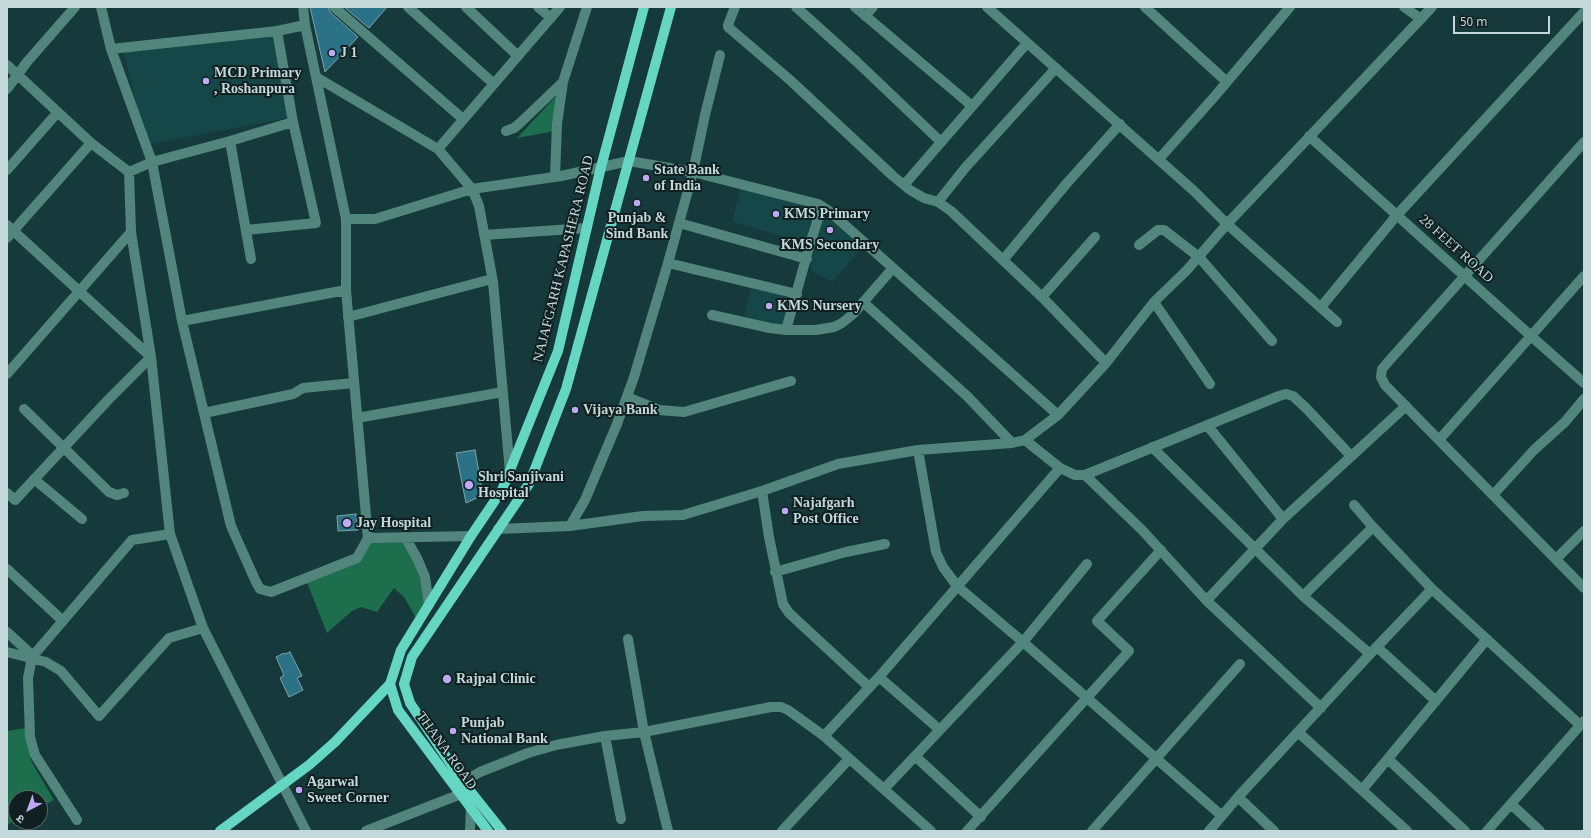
<!DOCTYPE html>
<html>
<head>
<meta charset="utf-8">
<style>
  body { margin:0 }
  #map { position:relative; width:1591px; height:838px; overflow:hidden; background:#163a3c; font-family:Georgia,"Noto Sans Devanagari",serif }
  canvas { display:block }
  .frame { position:absolute; inset:0; border:8px solid #c5d8d9; pointer-events:none }
  .north { position:absolute; left:8px; top:790px; width:40px; height:40px; box-sizing:border-box; background:#101f20; border:1px solid #58696a; border-radius:50%; rotate:221deg; font-size:11px; font-weight:700; line-height:16px; text-align:center; color:#c5d8d9 }
  .north::after { content:''; display:block; margin:auto; width:14px; height:18px; background:#bea9f4; clip-path:polygon(50% 0,100% 100%,50% 72%,0 100%) }
  .scale { position:absolute; left:1453px; top:16px; width:97px; height:18px; box-sizing:border-box; border:2px solid #c5d8d9; border-top:0; padding-left:5px; font-size:12px; line-height:14px; white-space:nowrap; color:#c5d8d9; -webkit-text-stroke:3px #101f20; paint-order:stroke }
</style>
</head>
<body>
<div id="map">
<canvas width="1591" height="838"></canvas>
<div class="frame"></div>
<div class="north">उ</div>
<div class="scale">50 m</div>
</div>
<script>
const ctx = document.querySelector('canvas').getContext('2d');
ctx.lineJoin = 'round';
function paint(path, color) { ctx.fillStyle = color; ctx.fill(path, 'evenodd'); }
const shape = rows => new Path2D(rows.map(r => 'M' + r).join(''));
function trace(path, color, width, dash) { ctx.strokeStyle = color; ctx.lineWidth = width; ctx.lineCap = dash ? 'butt' : 'round'; ctx.setLineDash(dash || []); ctx.stroke(path); }
function write(font, color, halo, rows, align = 'center') {
  ctx.font = font + ' Georgia,serif'; ctx.lineWidth = 4; ctx.setLineDash([]); ctx.textBaseline = 'middle'; ctx.strokeStyle = halo; ctx.fillStyle = color; for (const [text, x, y, turn = 0] of rows) {
    ctx.save(); ctx.translate(x, y); ctx.rotate((+turn || 0) * Math.PI / 180); ctx.textAlign = isNaN(turn) ? turn : align; if (halo) ctx.strokeText(text, 0, 0); ctx.fillText(text, 0, 0); ctx.restore();
  }
}
paint(shape([
  [272,29,288,118,145,145,122,44],
  [741,186,819,207,810,244,732,222],
  [822,212,862,248,832,282,810,270],
  [751,286,794,297,783,330,744,316]
]), '#154648');
paint(shape([
  [561,91,555,131,517,138],
  [405,539,428,600,416,618,404,597,394,588,377,612,361,607,352,611,327,633,306,580,358,559,368,540],
  [25,728,31,761,54,800,40,807,40,798,16,798,16,820,7,825,7,731]
]), '#1c6e4c');
const building = shape([
  [310,7,328,7,330,12,358,37,325,72,310,7],
  [344,7,387,7,369,28,344,7],
  [475,450,483,495,466,503,456,453,475,450],
  [356,514,358,530,338,531,337,516,356,514],
  [290,652,302,676,297,678,303,690,289,697,280,678,284,675,276,657,284,653,285,654,290,652]
]);
paint(building, '#2b7286');
trace(building, '#7ea0ab', 1);
trace(shape([
  [101,7,111,49,152,162,182,321,231,526,256,582,260,589,271,592,357,558,368,538,346,290,346,219],
  [303,7,305,25,346,219,375,219,472,189,561,176,629,161,693,172,818,204,829,211,1058,415],
  [334,7,463,119],
  [408,7,494,84],
  [466,7,518,56],
  [538,7,551,18],
  [735,7,728,25,728,27,790,80,893,176,910,190,924,198,938,202,951,211,1042,297,1106,363],
  [796,7,857,62,940,141],
  [855,7,972,106],
  [987,7,1194,191,1227,224,1337,322],
  [1145,7,1227,82],
  [1404,7,1421,19],
  [865,16,873,7],
  [111,49,277,31,305,25],
  [720,55,705,115,693,172,668,263,797,294],
  [7,65,91,143,129,172],
  [316,77,438,149,472,189,479,206,493,282,510,472],
  [7,89,27,62,75,7],
  [293,122,230,141,152,162,129,172,131,232,151,357,170,534,203,628,306,831],
  [506,131,514,128,519,124,563,82],
  [1309,136,1531,336,1584,383],
  [230,141,251,259],
  [1584,142,1388,362,1382,369,1381,377,1385,385,1584,588],
  [438,149,560,7],
  [1159,159,1215,96,1290,7],
  [7,170,58,112],
  [555,177,557,124,563,82,587,7],
  [904,185,1027,43],
  [938,202,965,168,1056,68],
  [679,223,807,259],
  [7,225,151,357,108,400,15,500,7,493],
  [246,230,316,223,293,122,277,31],
  [484,235,587,228],
  [7,238,91,143],
  [1139,245,1158,230,1164,230,1199,257,1272,341],
  [1003,260,1067,183,1120,124],
  [1042,297,1095,237],
  [863,302,967,396,1012,443],
  [1154,302,1210,384],
  [1321,307,1397,215,1584,12],
  [712,315,770,328,786,330,816,330,834,327,842,323,853,314,893,268],
  [348,317,492,279],
  [182,321,346,290],
  [786,330,810,244,822,206],
  [7,374,131,232],
  [627,397,659,410,684,412,791,381],
  [24,409,109,492,117,495,124,493],
  [204,413,293,394,303,388,354,383],
  [357,418,503,392],
  [1207,425,1283,519],
  [1025,440,1060,468,1075,475,1085,475,1279,396,1286,394,1293,396,1306,408,1351,456],
  [1439,440,1584,276],
  [1152,447,1303,596,1370,654],
  [918,450,936,552,943,567,957,586,1023,642,1222,816],
  [1085,475,1142,530,1206,600,1321,708],
  [34,479,82,519],
  [762,491,769,537,783,604,789,613,869,687],
  [1493,495,1534,450,1565,422,1584,399],
  [1354,505,1373,527,1432,589,1580,725],
  [570,526,585,500,617,424,634,377,668,263],
  [498,529,570,526,643,516,683,515,762,491,838,464,918,450,1012,443,1025,440,1058,415,1106,363,1154,302,1187,270,1227,224,1432,7],
  [405,537,417,558,425,577,429,605],
  [368,538,471,536],
  [1556,559,1584,531],
  [7,569,63,621],
  [775,572,846,552,885,544],
  [1303,596,1373,527],
  [1207,600,1283,519,1406,406],
  [7,632,33,656],
  [628,639,644,732,668,831],
  [1377,647,1436,701],
  [7,652,46,662,61,671,99,716,169,638,203,628],
  [879,677,940,730],
  [1298,732,1407,831],
  [605,736,621,819],
  [824,736,879,677,1060,468],
  [915,756,981,817],
  [1388,759,1465,831],
  [456,786,480,772,528,753,556,745,605,736,644,732,771,707,781,707,788,710,824,736,931,831],
  [884,789,1023,642,1087,564],
  [1362,790,1487,639],
  [1238,797,1274,831],
  [1511,804,1540,831],
  [77,820,35,755,30,737,28,678,32,657,132,540,170,534],
  [366,831,461,794],
  [470,831,471,807],
  [782,831,849,759],
  [967,831,1129,651,1097,621,1161,550],
  [1092,831,1240,664],
  [1209,831,1238,797,1370,654,1432,589],
  [1487,831,1584,721]
]), '#52857c', 10);
trace(shape([
  [390,684,398,710,488,831],
  [220,831,309,765,335,742,390,684,401,650,471,536,502,490,558,351,601,167,644,7],
  [502,831,463,782,410,703,404,684,412,657,529,484,566,389,671,7]
]), '#65d6c3', 10);
for (const [x, y, r, color] of [
  [332,53,4,"#bea9f4"],
  [206,81,4,"#bea9f4"],
  [646,178,4,"#bea9f4"],
  [637,203,4,"#bea9f4"],
  [776,214,4,"#bea9f4"],
  [830,230,4,"#bea9f4"],
  [769,306,4,"#bea9f4"],
  [575,410,4,"#bea9f4"],
  [469,485,5,"#bea9f4"],
  [785,511,4,"#bea9f4"],
  [347,523,5,"#bea9f4"],
  [447,679,5,"#bea9f4"],
  [453,731,4,"#bea9f4"],
  [299,790,4,"#bea9f4"]
]) { const dot = new Path2D(); dot.arc(x, y, r, 0, 2 * Math.PI); ctx.fillStyle = color; ctx.fill(dot); trace(dot, '#101f20', 1.5); }
write('bold 14px', '#c5d8d9', '#101f20', [
  ["J 1",340,53],
  ["MCD Primary",214,73],
  [", Roshanpura",214,89],
  ["State Bank",654,170],
  ["of India",654,186],
  ["KMS Primary",784,214],
  ["Punjab &",637,218,"center"],
  ["Sind Bank",637,234,"center"],
  ["KMS Secondary",830,245,"center"],
  ["KMS Nursery",777,306],
  ["Vijaya Bank",583,410],
  ["Shri Sanjivani",478,477],
  ["Hospital",478,493],
  ["Najafgarh",793,503],
  ["Post Office",793,519],
  ["Jay Hospital",356,523],
  ["Rajpal Clinic",456,679],
  ["Punjab",461,723],
  ["National Bank",461,739],
  ["Agarwal",307,782],
  ["Sweet Corner",307,798]
], 'left');
write('14px', '#c5d8d9', '#101f20', [
  ["28 FEET ROAD",1456,249,42],
  ["NAJAFGARH KAPASHERA ROAD",564,259,-76],
  ["THANA ROAD",446,751,54]
]);
</script>
</body>
</html>
